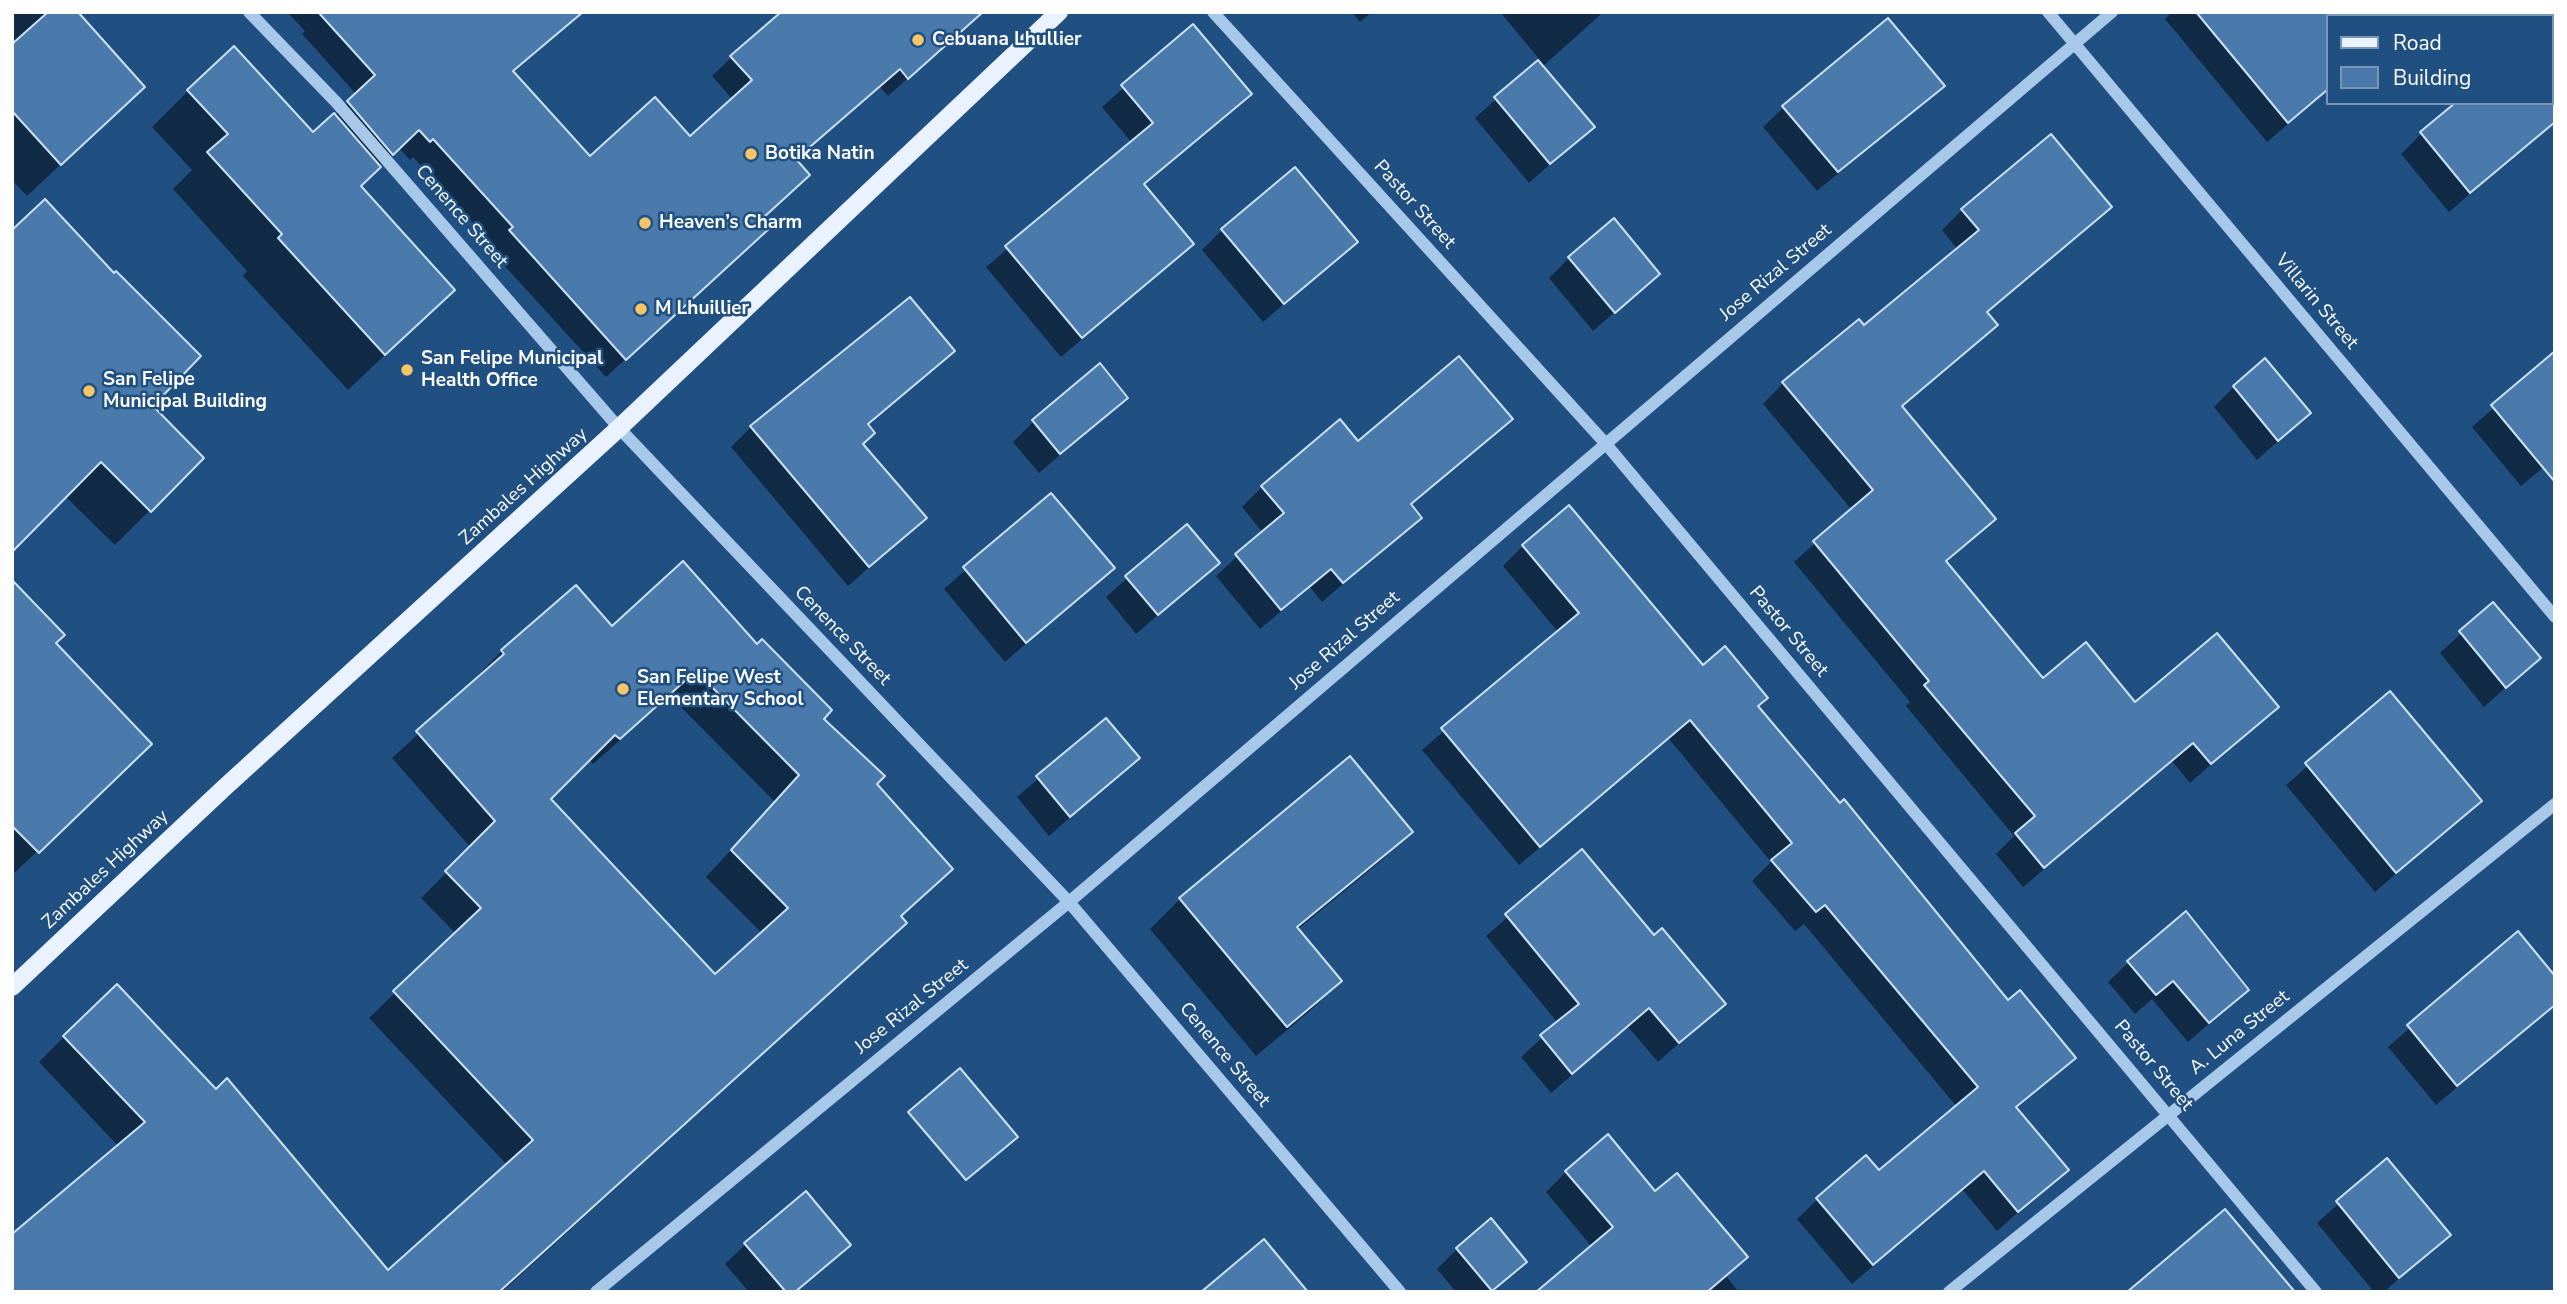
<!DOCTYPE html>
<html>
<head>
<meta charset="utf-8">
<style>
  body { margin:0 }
  #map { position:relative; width:2567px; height:1304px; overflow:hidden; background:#205082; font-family:"Nunito Sans",sans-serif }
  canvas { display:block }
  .frame { position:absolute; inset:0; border:14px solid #fff; pointer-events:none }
  .legend { position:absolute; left:2326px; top:14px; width:228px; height:91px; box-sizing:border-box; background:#205082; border:2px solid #7996b4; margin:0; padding:9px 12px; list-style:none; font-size:21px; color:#fff }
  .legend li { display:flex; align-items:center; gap:14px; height:35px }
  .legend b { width:35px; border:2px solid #7996b4 }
</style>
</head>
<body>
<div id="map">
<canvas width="2567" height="1304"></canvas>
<div class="frame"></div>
<ul class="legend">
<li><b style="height:9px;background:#e9f2fe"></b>Road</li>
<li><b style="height:19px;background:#497aab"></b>Building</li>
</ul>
</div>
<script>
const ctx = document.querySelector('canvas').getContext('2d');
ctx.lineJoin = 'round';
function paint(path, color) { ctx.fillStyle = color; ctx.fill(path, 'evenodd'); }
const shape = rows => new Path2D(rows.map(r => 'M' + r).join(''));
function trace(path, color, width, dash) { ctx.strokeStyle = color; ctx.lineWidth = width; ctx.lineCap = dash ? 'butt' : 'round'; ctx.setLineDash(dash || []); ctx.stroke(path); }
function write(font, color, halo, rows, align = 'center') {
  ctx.font = font + ' "Nunito Sans",sans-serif'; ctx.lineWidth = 5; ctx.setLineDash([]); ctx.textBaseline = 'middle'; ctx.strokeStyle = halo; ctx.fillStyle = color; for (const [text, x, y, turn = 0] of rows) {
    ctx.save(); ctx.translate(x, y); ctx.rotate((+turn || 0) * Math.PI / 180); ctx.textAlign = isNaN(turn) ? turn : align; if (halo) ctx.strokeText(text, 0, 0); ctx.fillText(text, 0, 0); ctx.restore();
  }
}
paint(shape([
  [12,12,75,12,143,87,27,196,12,180],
  [287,12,582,12,512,73,590,159,690,138,733,100,712,76,732,57,961,31,888,96,880,87,795,160,750,246,606,377,491,251,495,247,413,157,410,160,399,148,358,187,453,290,348,390,243,276,247,271,173,189,192,170,152,127,188,91,312,134,334,116,356,94,302,34,305,31],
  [1352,12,1372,12,1360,22],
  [1500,12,1598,12,1600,15,1542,67,1592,127,1529,183,1475,118,1540,60],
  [2172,12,2318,12,2327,24,2327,91,2267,142,2165,19],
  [1193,26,1250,94,1143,186,1192,244,1061,357,986,267,1132,143,1102,107],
  [1942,86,1817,191,1763,127,1784,107],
  [2548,126,2449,212,2401,154,2421,134],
  [2110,207,1986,314,1996,325,1901,408,1994,519,1946,563,2043,680,2135,704,2276,707,2190,783,2172,761,2023,887,1996,854,2014,836,1906,706,1910,702,1794,562,1852,510,1763,404,1783,383,1864,328,1958,250,1942,230,1962,210],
  [1222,230,1355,242,1263,322,1202,250],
  [1569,258,1658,274,1593,331,1549,278],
  [910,300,952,351,867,426,861,445,925,518,848,586,731,447,751,427],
  [2555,354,2555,458,2521,486,2472,427],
  [2234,387,2309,413,2257,460,2214,407],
  [1126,398,1039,473,1013,442,1033,422],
  [150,406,202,458,115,545,65,496],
  [1510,419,1410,506,1419,518,1322,602,1310,587,1260,629,1216,576,1263,533,1242,507,1262,487],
  [1051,495,1112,568,1005,662,944,589],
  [1186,526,1217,563,1136,634,1106,597],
  [1523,546,1756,707,2008,1003,2073,1057,2016,1109,2066,1170,1997,1231,1963,1190,1852,1284,1797,1219,1818,1199,1879,1173,1957,1107,1804,924,1795,931,1752,881,1771,862,1669,739,1519,865,1422,750,1558,632,1503,566],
  [12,583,54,644,115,779,12,875],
  [2493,604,2538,658,2484,707,2440,653],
  [611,629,821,719,951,869,900,917,905,923,879,948,502,1292,12,1292,12,1234,119,1147,39,1062,64,1037,388,1273,507,1165,369,1018,456,934,421,898,471,848,392,758,478,679,476,677,502,651],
  [670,696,775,802,706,877,763,934,715,977,549,799,589,759,593,764],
  [2390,694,2479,801,2375,892,2286,785],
  [1106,720,1137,758,1049,836,1017,797],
  [1349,759,1411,832,1381,861,1297,930,1340,981,1310,1011,1256,1056,1150,929,1180,899],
  [1582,852,1654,938,1723,1004,1658,1062,1628,1027,1551,1093,1521,1057,1558,1023,1486,936],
  [2518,934,2555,978,2555,1005,2436,1105,2388,1047],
  [2129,962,2247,990,2188,1042,2152,999,2135,1014,2108,982],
  [2387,1161,2449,1234,2384,1292,2374,1292,2317,1223],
  [1566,1172,1745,1257,1726,1276,1739,1292,1540,1292,1592,1247,1546,1192],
  [746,1244,849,1244,796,1292,749,1292,725,1264],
  [1457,1249,1525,1261,1493,1292,1456,1292,1437,1269]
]), '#0007');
const building = shape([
  [48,12,78,12,145,87,61,165,12,111,12,44,48,12],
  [318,12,583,12,513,71,590,156,655,97,690,136,752,80,730,56,781,12,983,12,908,79,900,69,796,159,810,175,763,218,771,227,626,360,509,230,513,227,433,139,430,142,419,130,393,155,347,101,375,75,318,12],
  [2196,12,2327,12,2327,90,2288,123,2196,12],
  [1888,18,1945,86,1838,172,1782,106,1888,18],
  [1193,24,1252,94,1144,184,1194,244,1082,338,1005,246,1153,123,1121,85,1193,24],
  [234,46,313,132,334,113,381,167,361,186,455,290,385,355,278,238,282,234,207,152,228,134,187,90,234,46],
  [1538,60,1595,127,1550,164,1494,97,1538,60],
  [2455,103,2555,103,2555,122,2470,193,2420,132,2455,103],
  [2051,134,2112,207,1987,312,1998,325,1902,406,1996,519,1946,561,2043,678,2086,642,2135,702,2217,633,2279,707,2211,764,2193,743,2044,868,2015,833,2035,816,1924,685,1929,681,1813,541,1873,490,1782,382,1859,319,1864,325,1979,230,1961,209,2051,134],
  [1295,167,1358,242,1284,304,1221,229,1295,167],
  [45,199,114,273,116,271,201,356,153,406,204,458,151,512,101,462,12,552,12,230,45,199],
  [1614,218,1660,274,1615,313,1568,257,1614,218],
  [910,297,955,351,868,424,875,433,863,444,927,518,869,567,750,426,910,297],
  [2555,351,2555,482,2491,405,2555,351],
  [1459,356,1513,419,1411,504,1422,518,1343,583,1331,569,1281,610,1235,554,1284,513,1261,486,1340,419,1358,441,1459,356],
  [2265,358,2311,413,2278,441,2233,386,2265,358],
  [1100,363,1128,398,1060,454,1032,420,1100,363],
  [1051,493,1115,568,1026,643,963,567,1051,493],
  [1569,505,1703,665,1725,646,1768,698,1758,706,1840,803,1844,799,2008,1000,2020,990,2076,1058,2016,1107,2069,1170,2018,1212,1984,1171,1873,1265,1816,1198,1866,1155,1879,1170,1978,1087,1825,905,1816,912,1771,860,1792,843,1690,720,1540,847,1441,728,1579,613,1522,545,1569,505],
  [1187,524,1220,563,1158,615,1125,576,1187,524],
  [683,561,757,644,762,639,832,710,824,719,885,776,877,784,953,869,901,916,907,923,499,1292,12,1292,12,1234,145,1122,63,1036,117,984,216,1089,227,1078,388,1270,533,1140,393,991,481,908,445,871,495,821,416,731,504,654,501,650,576,585,612,626,683,561],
  [696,671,799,775,731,850,788,908,715,974,551,799,615,735,620,739,696,671],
  [12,580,65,635,56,643,152,744,39,853,12,826,12,580],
  [2493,602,2541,658,2506,688,2459,631,2493,602],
  [2390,691,2482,801,2396,873,2305,763,2390,691],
  [1106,718,1140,758,1070,817,1036,776,1106,718],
  [1350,756,1413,832,1297,927,1342,981,1287,1027,1179,898,1350,756],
  [1582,849,1654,935,1662,928,1726,1004,1679,1043,1649,1008,1572,1074,1540,1035,1579,1004,1505,914,1582,849],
  [2186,911,2249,990,2209,1023,2173,981,2156,995,2127,961,2186,911],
  [2518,931,2555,976,2555,1005,2457,1086,2407,1025,2518,931],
  [960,1068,1018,1137,966,1180,908,1112,960,1068],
  [1608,1134,1655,1191,1677,1173,1748,1257,1707,1292,1536,1292,1613,1227,1565,1171,1608,1134],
  [2387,1158,2451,1235,2399,1278,2336,1201,2387,1158],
  [806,1191,851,1245,795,1292,786,1292,744,1243,806,1191],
  [2225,1209,2295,1292,2127,1292,2225,1209],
  [1491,1218,1527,1262,1492,1291,1456,1248,1491,1218],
  [1264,1239,1308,1292,1201,1292,1264,1239]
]);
paint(building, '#497aab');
trace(building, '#cbe1f6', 2);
trace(shape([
  [249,12,336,102,619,428,1069,902,1400,1292],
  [1213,12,1606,444,2316,1292],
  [2048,12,2555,617],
  [596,1292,1069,902,2112,12],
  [1949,1292,2555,804]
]), '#a7c8e8', 12);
trace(shape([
  [12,987,224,788,619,428,1059,12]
]), '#e9f2fe', 18);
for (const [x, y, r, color] of [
  [918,40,7,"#f6c567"],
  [751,154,7,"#f6c567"],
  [645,223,7,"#f6c567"],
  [641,309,7,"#f6c567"],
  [407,370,7,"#f6c567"],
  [89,391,7,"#f6c567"],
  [623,689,7,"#f6c567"]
]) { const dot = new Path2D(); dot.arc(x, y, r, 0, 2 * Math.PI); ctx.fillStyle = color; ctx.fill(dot); trace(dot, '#205082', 2.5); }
write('bold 19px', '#fff', '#205082', [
  ["Cebuana Lhullier",932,40],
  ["Botika Natin",765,154],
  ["Heaven’s Charm",659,223],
  ["M Lhuillier",655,309],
  ["San Felipe Municipal",421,359],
  ["Health Office",421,381],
  ["San Felipe",103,380],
  ["Municipal Building",103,402],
  ["San Felipe West",637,678],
  ["Elementary School",637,700]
], 'left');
write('19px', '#fff', '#205082', [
  ["Pastor Street",1414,205,48],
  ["Cenence Street",461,217,49],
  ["Jose Rizal Street",1776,273,-40],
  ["Villarin Street",2316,302,50],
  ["Zambales Highway",524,487,-42],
  ["Pastor Street",1788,632,50],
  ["Cenence Street",842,636,46],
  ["Jose Rizal Street",1345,641,-41],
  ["Zambales Highway",106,870,-43],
  ["Jose Rizal Street",912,1007,-39],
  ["A. Luna Street",2240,1033,-39],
  ["Cenence Street",1224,1055,50],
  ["Pastor Street",2153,1066,50]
]);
</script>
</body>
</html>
